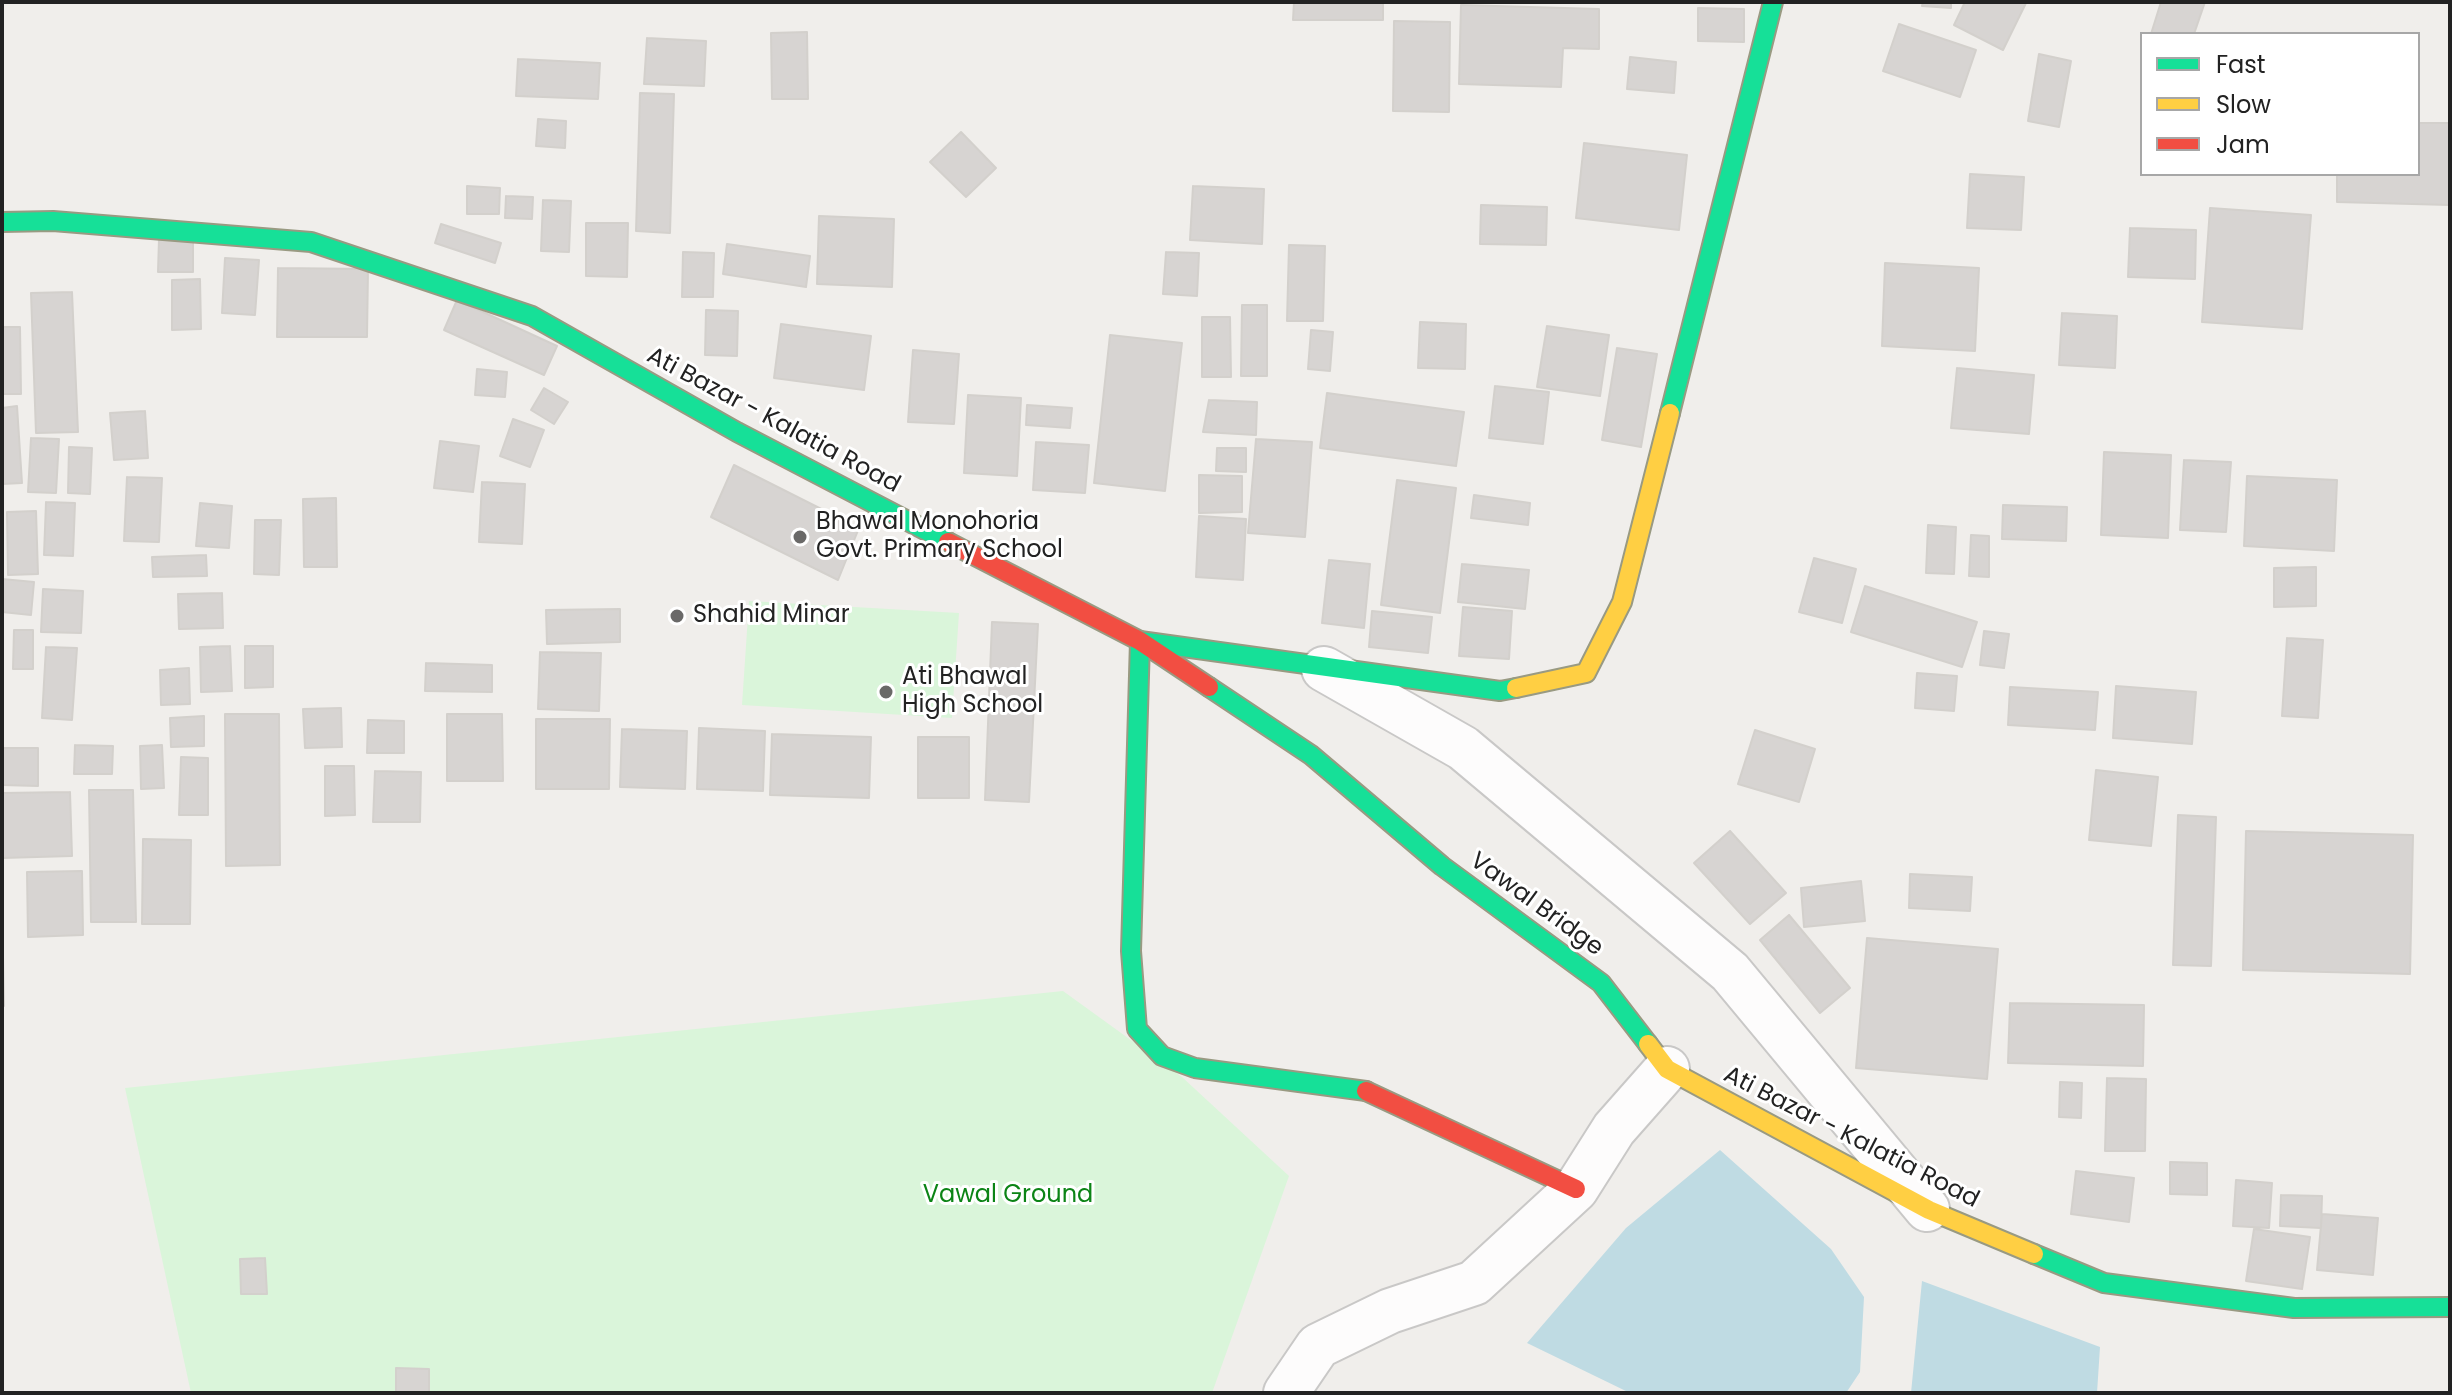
<!DOCTYPE html>
<html>
<head>
<meta charset="utf-8">
<style>
  body { margin:0 }
  #map { position:relative; width:2452px; height:1395px; overflow:hidden; background:#f0eeeb; font-family:Poppins,sans-serif }
  canvas { display:block }
  .frame { position:absolute; inset:0; border:4px solid #222; pointer-events:none }
  .legend { position:absolute; left:2140px; top:32px; width:280px; height:144px; box-sizing:border-box; background:#fff; border:2px solid #a7a7a7; margin:0; padding:10px 14px; list-style:none; font-size:24px; color:#222 }
  .legend li { display:flex; align-items:center; gap:16px; height:40px }
  .legend b { width:40px; border:2px solid #a7a7a7 }
</style>
</head>
<body>
<div id="map">
<canvas width="2452" height="1395"></canvas>
<div class="frame"></div>
<ul class="legend">
<li><b style="height:10px;background:#16e098"></b>Fast</li>
<li><b style="height:10px;background:#ffcf43"></b>Slow</li>
<li><b style="height:10px;background:#f24e42"></b>Jam</li>
</ul>
</div>
<script>
const ctx = document.querySelector('canvas').getContext('2d');
ctx.lineJoin = 'round';
function paint(path, color) { ctx.fillStyle = color; ctx.fill(path, 'evenodd'); }
const shape = rows => new Path2D(rows.map(r => 'M' + r).join(''));
function trace(path, color, width, dash) { ctx.strokeStyle = color; ctx.lineWidth = width; ctx.lineCap = dash ? 'butt' : 'round'; ctx.setLineDash(dash || []); ctx.stroke(path); }
function write(font, color, halo, rows, align = 'center') {
  ctx.font = font + ' Poppins,sans-serif'; ctx.lineWidth = 6; ctx.setLineDash([]); ctx.textBaseline = 'middle'; ctx.strokeStyle = halo; ctx.fillStyle = color; for (const [text, x, y, turn = 0] of rows) {
    ctx.save(); ctx.translate(x, y); ctx.rotate((+turn || 0) * Math.PI / 180); ctx.textAlign = isNaN(turn) ? turn : align; if (halo) ctx.strokeText(text, 0, 0); ctx.fillText(text, 0, 0); ctx.restore();
  }
}
paint(shape([
  [749,601,959,613,952,718,742,705],
  [1063,991,1182,1077,1289,1176,1212,1393,191,1393,125,1088]
]), '#daf5da');
paint(shape([
  [1720,1150,1831,1249,1864,1297,1860,1372,1846,1393,1630,1393,1527,1343,1626,1228],
  [1922,1281,2100,1347,2097,1393,1911,1393]
]), '#bfdbe3');
const building = shape([
  [1294,2,1383,2,1383,20,1293,20,1294,2],
  [1923,2,1951,2,1951,8,1922,6,1923,2],
  [1965,2,2025,2,2026,3,2003,50,1954,25,1965,2],
  [2161,2,2205,2,2194,34,2151,34,2161,2],
  [1461,5,1599,9,1599,49,1563,48,1561,87,1459,84,1461,5],
  [1698,8,1744,9,1744,42,1698,41,1698,8],
  [1394,21,1450,22,1449,112,1393,111,1394,21],
  [1899,24,1976,50,1960,97,1883,71,1899,24],
  [807,32,808,99,772,99,771,33,807,32],
  [647,38,706,41,704,86,644,84,647,38],
  [2039,54,2071,61,2059,127,2028,121,2039,54],
  [1630,57,1676,62,1674,93,1627,89,1630,57],
  [518,59,600,63,598,99,516,96,518,59],
  [640,93,674,94,670,233,636,231,640,93],
  [538,119,566,121,565,148,536,146,538,119],
  [2418,123,2450,123,2450,205,2337,202,2337,174,2418,174,2418,123],
  [961,132,996,168,966,197,930,162,961,132],
  [1584,143,1687,155,1679,230,1576,218,1584,143],
  [1970,174,2024,177,2021,230,1967,228,1970,174],
  [467,186,500,188,499,214,467,214,467,186],
  [1193,186,1264,189,1262,244,1190,240,1193,186],
  [506,196,533,197,532,219,505,218,506,196],
  [543,200,571,201,569,252,541,251,543,200],
  [1481,205,1547,207,1546,245,1480,244,1481,205],
  [2210,208,2311,215,2302,329,2202,322,2210,208],
  [819,216,894,219,892,287,817,284,819,216],
  [586,223,628,223,627,277,586,276,586,223],
  [441,224,501,243,495,263,435,243,441,224],
  [2130,228,2196,230,2195,279,2128,277,2130,228],
  [159,239,193,239,193,272,158,272,159,239],
  [727,244,810,256,806,287,723,274,727,244],
  [1289,245,1325,246,1323,321,1287,321,1289,245],
  [683,252,714,253,713,297,682,297,683,252],
  [1166,252,1199,253,1197,296,1163,294,1166,252],
  [225,258,259,260,255,315,222,313,225,258],
  [1885,263,1979,268,1975,351,1882,346,1885,263],
  [278,268,368,269,367,337,277,337,278,268],
  [200,279,201,329,172,330,172,280,200,279],
  [72,292,78,432,36,433,31,293,72,292],
  [457,300,557,346,544,375,444,330,457,300],
  [1242,305,1267,305,1267,376,1241,376,1242,305],
  [706,310,738,311,737,356,705,355,706,310],
  [2062,313,2117,316,2115,368,2059,365,2062,313],
  [1202,317,1230,317,1231,377,1202,377,1202,317],
  [1420,322,1466,324,1465,369,1418,368,1420,322],
  [781,324,871,336,864,390,774,378,781,324],
  [1547,326,1609,335,1600,396,1537,387,1547,326],
  [2,327,20,327,21,394,2,394,2,327],
  [1311,330,1333,332,1330,371,1308,369,1311,330],
  [1110,335,1182,343,1165,491,1094,483,1110,335],
  [1617,348,1657,354,1641,447,1602,440,1617,348],
  [913,350,959,354,954,424,908,422,913,350],
  [1957,368,2034,375,2029,434,1951,428,1957,368],
  [477,369,507,372,505,397,475,395,477,369],
  [1495,386,1549,392,1543,444,1489,438,1495,386],
  [544,388,568,402,554,424,531,410,544,388],
  [1327,393,1464,412,1456,466,1320,448,1327,393],
  [968,395,1021,398,1017,476,964,473,968,395],
  [1209,400,1257,402,1256,435,1203,432,1209,400],
  [1027,405,1072,408,1070,428,1026,425,1027,405],
  [17,406,22,483,2,484,2,408,17,406],
  [145,411,148,458,114,460,110,413,145,411],
  [513,419,544,430,530,467,500,456,513,419],
  [31,438,59,439,56,493,28,492,31,438],
  [1256,439,1312,442,1305,537,1248,533,1256,439],
  [440,441,479,446,473,492,434,488,440,441],
  [1036,442,1089,445,1085,493,1033,490,1036,442],
  [69,447,92,448,90,494,68,493,69,447],
  [1217,448,1246,448,1246,472,1216,471,1217,448],
  [2104,452,2171,455,2168,538,2101,535,2104,452],
  [2184,460,2231,462,2226,532,2180,530,2184,460],
  [734,465,859,528,838,580,711,517,734,465],
  [1199,475,1242,476,1242,512,1199,513,1199,475],
  [2247,476,2337,480,2334,551,2244,546,2247,476],
  [127,477,162,478,159,542,124,541,127,477],
  [1397,480,1456,488,1440,613,1381,605,1397,480],
  [482,482,525,484,522,544,479,542,482,482],
  [1474,495,1530,503,1528,525,1471,518,1474,495],
  [336,498,337,567,304,567,303,499,336,498],
  [46,502,75,503,73,556,44,555,46,502],
  [200,503,232,506,229,548,196,546,200,503],
  [2003,505,2067,507,2066,541,2002,539,2003,505],
  [36,511,38,574,8,575,7,512,36,511],
  [1199,516,1246,519,1243,580,1196,577,1199,516],
  [255,520,281,520,279,575,254,574,255,520],
  [1928,525,1956,527,1954,574,1926,573,1928,525],
  [1971,535,1989,536,1989,577,1969,576,1971,535],
  [206,555,207,576,153,577,152,557,206,555],
  [1814,558,1856,569,1842,623,1799,612,1814,558],
  [1329,560,1370,564,1364,628,1322,623,1329,560],
  [1462,564,1529,570,1525,609,1458,602,1462,564],
  [2316,567,2316,606,2274,607,2274,568,2316,567],
  [2,579,34,582,31,615,2,612,2,579],
  [1865,586,1977,622,1962,667,1851,632,1865,586],
  [43,589,83,591,81,633,41,632,43,589],
  [222,593,223,628,179,629,178,594,222,593],
  [1463,607,1512,611,1509,659,1459,656,1463,607],
  [620,609,620,642,547,644,546,610,620,609],
  [1372,611,1432,617,1428,653,1369,647,1372,611],
  [992,622,1038,624,1029,802,985,800,992,622],
  [14,630,33,630,33,669,13,669,14,630],
  [1984,631,2009,634,2004,668,1980,665,1984,631],
  [2287,638,2323,640,2318,718,2282,716,2287,638],
  [230,646,232,691,201,692,200,647,230,646],
  [245,646,273,646,273,687,245,688,245,646],
  [46,647,77,648,72,720,42,718,46,647],
  [540,652,601,653,599,711,538,709,540,652],
  [426,663,492,665,492,692,425,691,426,663],
  [189,668,190,704,161,705,160,670,189,668],
  [1917,673,1957,676,1954,711,1915,708,1917,673],
  [2116,686,2196,692,2192,744,2113,738,2116,686],
  [2010,687,2098,692,2095,730,2008,725,2010,687],
  [341,708,342,747,305,748,303,709,341,708],
  [225,714,279,714,280,865,226,866,225,714],
  [447,714,502,714,503,781,447,781,447,714],
  [204,716,204,746,171,747,170,718,204,716],
  [536,719,610,719,609,789,536,789,536,719],
  [368,720,404,721,404,753,367,753,368,720],
  [699,728,765,731,763,791,697,789,699,728],
  [622,729,687,731,685,789,620,787,622,729],
  [1755,730,1815,749,1799,802,1738,784,1755,730],
  [772,734,871,737,869,798,770,795,772,734],
  [918,737,969,737,969,798,918,798,918,737],
  [75,745,113,746,112,774,74,774,75,745],
  [162,745,164,788,141,789,140,746,162,745],
  [2,748,38,748,38,786,2,785,2,748],
  [181,757,208,758,208,815,179,815,181,757],
  [325,766,354,766,355,815,325,816,325,766],
  [2096,770,2158,777,2151,846,2089,840,2096,770],
  [375,771,421,772,420,822,373,822,375,771],
  [89,790,133,790,136,922,91,922,89,790],
  [70,792,72,856,2,858,2,793,70,792],
  [2178,815,2216,817,2211,966,2173,965,2178,815],
  [1730,831,1786,893,1750,924,1694,863,1730,831],
  [2246,831,2413,835,2410,974,2243,970,2246,831],
  [143,839,191,840,190,924,142,924,143,839],
  [82,871,83,935,28,937,27,872,82,871],
  [1910,874,1972,877,1970,911,1909,908,1910,874],
  [1861,881,1865,921,1804,927,1801,888,1861,881],
  [2,908,4,1006,2,1006,2,908],
  [1789,915,1850,988,1820,1013,1760,940,1789,915],
  [1867,938,1998,949,1987,1079,1856,1068,1867,938],
  [2010,1003,2144,1005,2143,1066,2008,1063,2010,1003],
  [2107,1078,2146,1079,2145,1151,2105,1151,2107,1078],
  [2060,1082,2082,1083,2081,1118,2059,1117,2060,1082],
  [2170,1162,2207,1163,2207,1195,2170,1194,2170,1162],
  [2076,1171,2134,1178,2129,1222,2071,1214,2076,1171],
  [2236,1180,2272,1183,2269,1228,2233,1226,2236,1180],
  [2281,1195,2322,1196,2321,1228,2280,1226,2281,1195],
  [2322,1214,2378,1218,2373,1275,2317,1270,2322,1214],
  [2254,1229,2310,1237,2302,1289,2246,1281,2254,1229],
  [265,1258,267,1294,241,1294,240,1259,265,1258],
  [396,1368,429,1369,429,1393,396,1393,396,1368]
]);
paint(building, '#d7d4d2');
trace(building, '#d3d0cc', 2);
const street = shape([
  [1324,669,1463,748,1730,972,1927,1209],
  [1286,1393,1318,1346,1390,1311,1474,1283,1576,1189,1614,1129,1667,1069]
]);
const fast = shape([
  [2,222,53,221,311,242,532,316,737,432,948,542],
  [1670,413,1773,2],
  [1209,687,1311,755,1442,866,1601,983,1648,1044],
  [1366,1091,1195,1068,1162,1056,1137,1029,1131,951,1140,641,1500,691,1516,688],
  [2034,1254,2104,1283,2294,1308,2450,1307]
]);
const slow = shape([
  [1516,688,1586,673,1622,602,1670,413],
  [1648,1044,1667,1069,1929,1210,2034,1254]
]);
const jam = shape([
  [948,542,1140,641,1209,687],
  [1366,1091,1576,1189]
]);
trace(street, '#c9c8c7', 48);
trace(fast, '#999a82', 22);
trace(slow, '#999a82', 22);
trace(jam, '#999a82', 22);
trace(street, '#fdfcfc', 44);
trace(fast, '#16e098', 18);
trace(slow, '#ffcf43', 18);
trace(jam, '#f24e42', 18);
for (const [x, y, r, color] of [
  [800,537,8,"#6a6968"],
  [677,616,8,"#6a6968"],
  [886,692,8,"#6a6968"]
]) { const dot = new Path2D(); dot.arc(x, y, r, 0, 2 * Math.PI); ctx.fillStyle = color; ctx.fill(dot); trace(dot, '#fff', 3); }
write('24px', '#222', '#fff', [
  ["Ati Bazar - Kalatia Road",773,421,28],
  ["Vawal Bridge",1536,905,36],
  ["Ati Bazar - Kalatia Road",1851,1138,27]
]);
write('24px', '#222', '#fff', [
  ["Bhawal Monohoria",816,523],
  ["Govt. Primary School",816,551],
  ["Shahid Minar",693,616],
  ["Ati Bhawal",902,678],
  ["High School",902,706]
], 'left');
write('24px', '#0c8416', '#fff', [
  ["Vawal Ground",1008,1196]
]);
</script>
</body>
</html>
